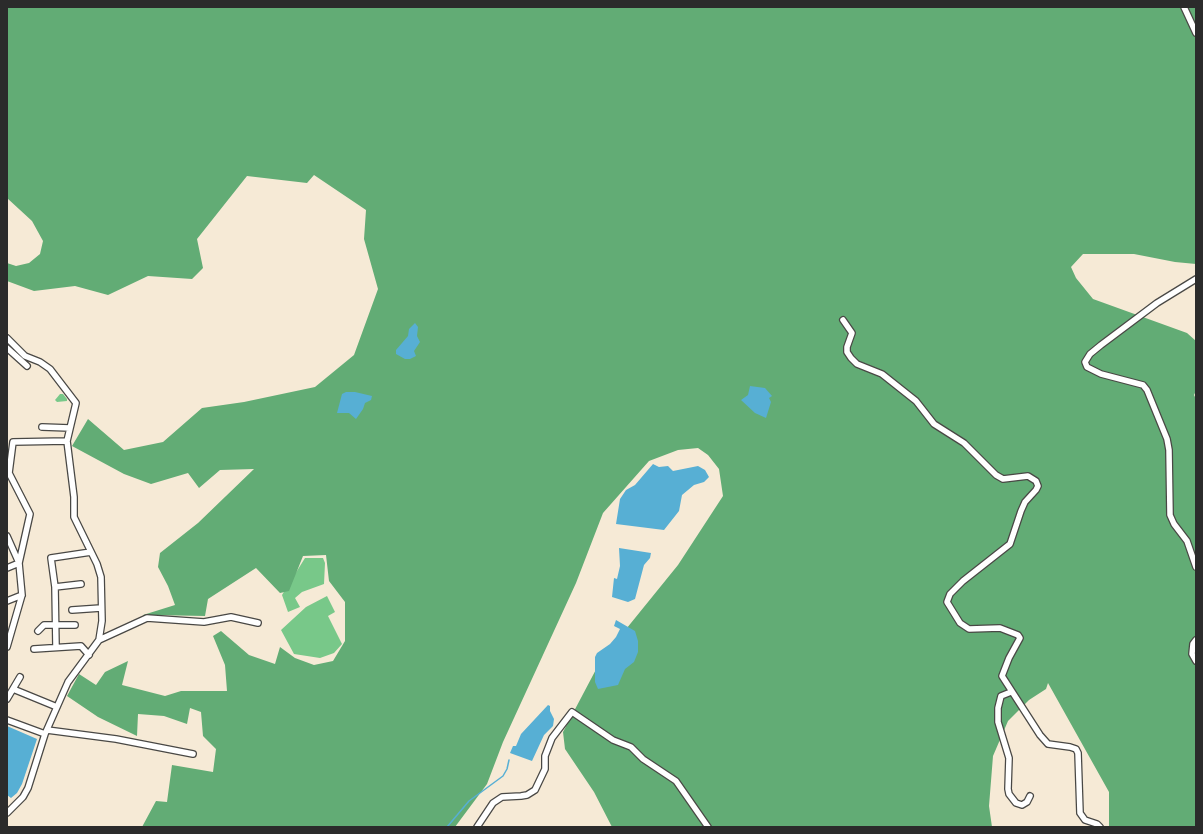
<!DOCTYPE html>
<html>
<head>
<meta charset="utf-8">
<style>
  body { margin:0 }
  #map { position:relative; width:1203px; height:834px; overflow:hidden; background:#f6ead6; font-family:Sriracha,sans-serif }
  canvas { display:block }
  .frame { position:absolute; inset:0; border:8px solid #2b2b2b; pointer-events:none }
</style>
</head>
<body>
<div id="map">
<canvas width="1203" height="834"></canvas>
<div class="frame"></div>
</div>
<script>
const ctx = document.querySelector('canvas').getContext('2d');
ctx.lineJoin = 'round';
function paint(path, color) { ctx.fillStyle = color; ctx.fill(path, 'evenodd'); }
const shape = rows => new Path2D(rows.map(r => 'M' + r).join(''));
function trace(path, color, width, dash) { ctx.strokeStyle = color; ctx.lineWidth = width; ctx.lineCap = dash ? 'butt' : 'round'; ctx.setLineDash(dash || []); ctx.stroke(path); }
paint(shape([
  [60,394,63,394,67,399,67,401,57,402,55,400],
  [305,558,323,558,325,563,324,584,302,592,295,598,300,607,288,612,282,595],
  [327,596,335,612,328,616,342,644,334,653,320,658,294,654,281,630,306,607]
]), '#78c889');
paint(shape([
  [7,7,1196,7,1196,264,1175,262,1134,254,1083,254,1071,267,1076,278,1093,299,1187,333,1196,341,1196,391,1194,395,1196,399,1196,827,1109,827,1109,792,1048,683,1046,689,1029,700,1008,721,993,756,989,806,992,827,612,827,594,792,565,749,563,732,601,660,678,565,723,496,719,469,708,455,698,448,678,450,649,461,603,513,576,583,503,742,487,784,455,827,142,827,156,801,167,802,172,765,213,772,216,749,203,736,201,712,190,708,187,724,164,716,138,714,137,736,98,717,67,696,79,674,96,685,105,672,128,661,122,685,165,696,181,691,227,691,225,665,213,636,221,631,249,655,275,664,280,647,295,658,314,665,333,661,345,641,345,602,329,581,326,555,303,556,289,591,280,593,256,568,208,599,205,616,153,615,143,617,143,615,175,605,168,586,158,567,160,553,198,523,254,469,220,470,199,488,188,473,151,484,124,474,72,446,88,419,124,450,163,442,202,408,244,402,315,387,354,355,378,289,364,239,366,210,314,175,307,183,247,176,197,239,203,268,192,279,148,276,108,295,75,286,34,291,7,281,7,263,16,266,29,263,40,254,43,241,32,221,7,198]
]), '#62ac75');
paint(shape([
  [415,323,418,327,417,336,420,342,414,351,416,356,410,359,405,359,396,354,396,350,408,336,409,329],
  [750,386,765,388,772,396,769,398,771,402,766,418,755,413,741,400,748,395],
  [346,392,355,392,372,396,371,400,365,403,363,409,356,419,349,413,337,413,342,394],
  [653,464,659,467,668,466,673,471,698,466,705,470,709,477,704,482,694,485,682,495,679,511,664,530,616,524,620,499,626,490,635,485],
  [619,548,651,553,650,558,644,565,635,599,628,602,612,597,614,578,617,579,620,566],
  [616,620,635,631,638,641,638,652,634,662,625,669,618,685,598,689,595,682,595,657,597,653,610,644,616,637,620,629,614,626],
  [548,705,550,706,550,711,554,719,553,726,544,735,532,761,510,753,513,746,516,746,521,734],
  [7,726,37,739,22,784,17,793,11,798,7,795]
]), '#57afd4');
trace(shape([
  [447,827,469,801,503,776,507,769,509,760]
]), '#57afd4', 1.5);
const minor = shape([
  [1184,7,1196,33],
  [1196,279,1157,303,1101,345,1090,354,1085,362,1087,367,1101,374,1143,385,1147,390,1167,439,1169,450,1170,515,1174,524,1187,541,1196,567],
  [843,320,852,333,847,347,847,352,851,358,857,364,882,374,916,401,934,424,964,443,996,475,1003,479,1028,476,1036,481,1038,486,1036,490,1025,502,1021,511,1010,544,963,581,950,594,947,602,960,623,969,629,1000,628,1018,635,1020,638,1009,658,1002,676,1040,735,1048,744,1070,747,1076,749,1078,753,1080,813,1085,820,1097,824,1100,827],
  [7,338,25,356,40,362,50,369,76,403,67,441,74,497,74,517,97,564,101,577,102,621,99,640,68,682,45,734,28,788,23,797,7,813],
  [7,348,27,366],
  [42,427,70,428],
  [7,536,19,563],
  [7,568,19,563],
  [55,587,81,584],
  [7,601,22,595],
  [72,610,101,608],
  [38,631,44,625,75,625],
  [99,640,147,618,204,622,231,617,258,623],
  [1196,640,1193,644,1192,654,1196,661],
  [7,647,22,595,19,563,30,514,9,473,13,442,67,441],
  [56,647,55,587,51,558,91,552],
  [34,649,81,646,89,655],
  [13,689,57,707],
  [1011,692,1001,696,998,708,998,722,1009,758,1008,789,1009,794,1016,803,1022,805,1027,802,1030,796],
  [7,699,20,677],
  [7,720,45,734],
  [47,730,116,739,193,754],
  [477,827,493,803,502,797,521,796,527,795,535,790,545,769,545,756,552,738,572,712,613,740,631,747,643,759,676,781,708,827]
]);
trace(minor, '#494845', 8);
trace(minor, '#fff', 5.5);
</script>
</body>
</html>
